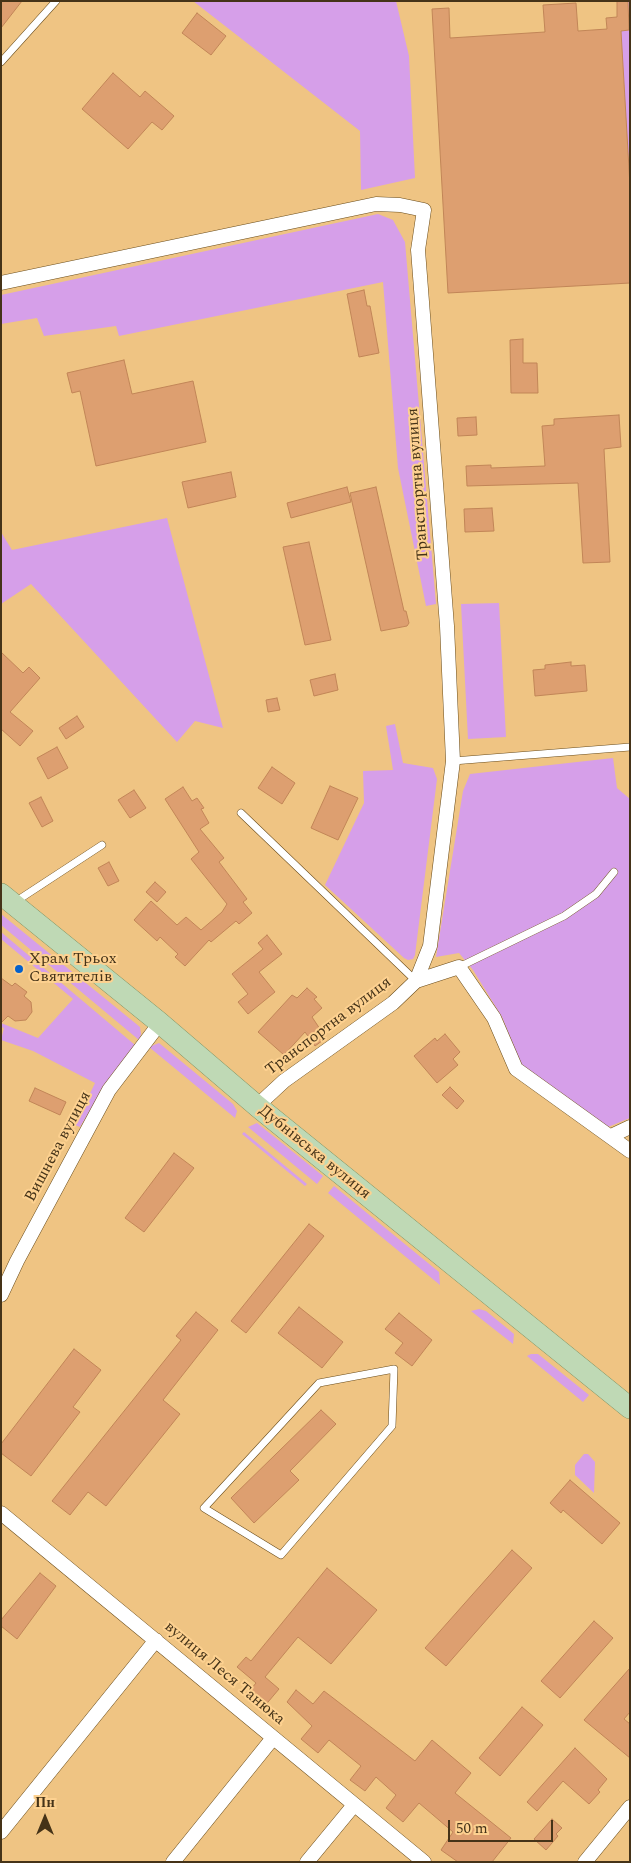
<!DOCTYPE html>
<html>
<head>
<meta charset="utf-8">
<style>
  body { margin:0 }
  #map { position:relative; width:631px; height:1863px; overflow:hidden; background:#efc483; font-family:Spectral,serif }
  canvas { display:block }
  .frame { position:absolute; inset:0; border:2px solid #453318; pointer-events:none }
  .north { position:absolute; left:20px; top:1793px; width:50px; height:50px; -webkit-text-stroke:4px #fdd190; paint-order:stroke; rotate:0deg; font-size:14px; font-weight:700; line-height:20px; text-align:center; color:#453318 }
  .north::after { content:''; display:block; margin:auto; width:18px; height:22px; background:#453318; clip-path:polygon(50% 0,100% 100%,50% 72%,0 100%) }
  .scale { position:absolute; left:448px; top:1820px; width:105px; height:22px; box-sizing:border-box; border:2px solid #453318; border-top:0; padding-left:6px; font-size:15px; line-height:18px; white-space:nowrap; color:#453318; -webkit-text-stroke:4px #fdd190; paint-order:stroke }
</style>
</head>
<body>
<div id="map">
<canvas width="631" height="1863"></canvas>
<div class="frame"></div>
<div class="north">Пн</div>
<div class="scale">50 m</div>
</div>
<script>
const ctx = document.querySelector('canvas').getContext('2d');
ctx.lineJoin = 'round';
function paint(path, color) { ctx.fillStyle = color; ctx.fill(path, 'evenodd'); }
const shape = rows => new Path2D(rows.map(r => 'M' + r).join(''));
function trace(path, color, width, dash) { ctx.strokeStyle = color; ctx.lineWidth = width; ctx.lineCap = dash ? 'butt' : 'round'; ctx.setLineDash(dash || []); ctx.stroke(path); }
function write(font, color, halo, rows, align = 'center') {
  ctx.font = font + ' Spectral,serif'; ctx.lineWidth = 4; ctx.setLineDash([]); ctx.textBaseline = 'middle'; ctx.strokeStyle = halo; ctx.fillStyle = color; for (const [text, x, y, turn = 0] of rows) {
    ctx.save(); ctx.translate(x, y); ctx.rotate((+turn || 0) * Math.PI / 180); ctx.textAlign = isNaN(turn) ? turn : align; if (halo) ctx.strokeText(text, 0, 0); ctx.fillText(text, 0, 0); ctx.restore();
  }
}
paint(shape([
  [193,1,396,1,409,56,415,178,361,190,360,131],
  [628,1,630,1,630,186,621,31,629,30],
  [378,214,393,220,405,242,436,604,426,606,398,468,383,282,119,336,116,326,44,336,37,318,1,324,1,295],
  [167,518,223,728,195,721,177,742,31,584,1,604,1,532,12,550],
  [499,603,506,737,468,739,461,604],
  [395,724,403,763,433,768,437,779,415,955,413,959,408,960,404,958,325,885,364,803,363,771,393,770,386,726],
  [613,758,617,788,630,799,630,1118,608,1127,522,1066,502,1017,473,970,459,953,436,957,463,791,470,774],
  [1,914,140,1027,141,1034,139,1040,1,925],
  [1,932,135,1045,104,1087,80,1127,75,1125,95,1083,33,1051,1,1040,4,1028,1,1027,1,1023,38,1038,73,999,1,939],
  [159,1043,233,1104,237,1111,235,1118,149,1047],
  [257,1123,323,1176,317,1184,248,1127],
  [244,1132,307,1184,305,1186,242,1134],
  [334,1186,439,1272,440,1285,328,1193],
  [479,1309,486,1311,514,1334,513,1344,471,1311],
  [531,1354,538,1354,589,1395,583,1402,527,1356],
  [584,1454,588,1454,595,1462,594,1493,575,1475,575,1465]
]), '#d69fe9');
const building = shape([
  [1,1,22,1,1,28,1,1],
  [617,1,628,1,629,30,621,31,630,186,630,283,448,293,432,9,449,8,450,38,545,32,543,5,576,3,578,31,607,29,606,18,617,17,617,1],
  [197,13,226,36,211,55,182,33,197,13],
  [113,73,140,97,145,91,174,116,162,130,152,122,128,149,82,109,113,73],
  [364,290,367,306,370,306,379,353,359,357,347,294,364,290],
  [523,339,523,363,537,363,538,393,511,393,510,340,523,339],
  [124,360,132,394,193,381,206,442,96,466,80,391,72,393,67,373,124,360],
  [619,415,621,447,604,449,610,562,583,563,578,483,467,486,466,466,491,465,491,468,545,466,542,426,554,425,554,419,619,415],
  [476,417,477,435,458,436,457,418,476,417],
  [231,472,236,497,188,508,182,482,231,472],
  [347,487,351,502,291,518,287,503,347,487],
  [376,487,404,611,406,611,409,623,407,626,381,631,350,493,376,487],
  [492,508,494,531,465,532,464,509,492,508],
  [309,542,331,640,305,645,283,547,309,542],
  [1,652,23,673,29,667,40,678,10,712,33,731,20,746,1,729,1,652],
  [571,662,571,666,585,665,587,691,535,696,533,670,545,669,545,665,571,662],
  [335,674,338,690,314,696,310,680,335,674],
  [277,698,280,710,268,712,266,700,277,698],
  [77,716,84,727,66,739,59,728,77,716],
  [57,747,68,768,48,779,37,758,57,747],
  [272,767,295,783,282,804,258,788,272,767],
  [330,786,358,798,338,840,311,828,330,786],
  [183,787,192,801,197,798,204,808,201,809,209,823,200,829,224,858,219,862,247,899,243,902,252,913,239,924,236,921,211,942,209,940,185,966,175,957,178,954,160,937,157,941,134,920,151,901,177,925,186,917,201,930,222,912,227,904,191,859,199,852,165,799,183,787],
  [134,790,146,808,130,818,118,800,134,790],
  [41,797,53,821,42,827,29,803,41,797],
  [109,862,119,881,108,886,98,868,109,862],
  [155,882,166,892,157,902,146,892,155,882],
  [267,935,282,954,259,972,275,992,248,1014,238,1002,248,994,232,974,263,949,258,943,267,935],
  [1,978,12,986,15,983,27,992,24,996,31,1002,32,1012,26,1020,15,1021,8,1016,1,1023,1,978],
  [307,988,317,997,314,999,322,1008,312,1017,326,1038,315,1046,305,1032,284,1055,258,1032,292,995,297,998,307,988],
  [445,1034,460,1052,453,1059,458,1065,437,1083,414,1056,435,1038,437,1041,445,1034],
  [450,1087,464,1101,457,1109,442,1095,450,1087],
  [35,1088,66,1102,60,1115,29,1101,35,1088],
  [174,1153,194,1168,144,1232,125,1218,174,1153],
  [309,1224,324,1236,246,1333,231,1321,309,1224],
  [299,1307,343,1342,322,1368,278,1333,299,1307],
  [196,1312,218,1330,163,1400,180,1414,106,1506,88,1492,70,1515,52,1501,181,1340,176,1336,196,1312],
  [399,1313,432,1340,412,1366,395,1353,403,1343,385,1329,399,1313],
  [74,1349,101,1370,73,1407,80,1412,31,1476,1,1453,1,1444,74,1349],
  [321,1410,336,1424,290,1471,299,1480,254,1523,231,1498,321,1410],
  [570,1480,620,1523,602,1544,563,1510,561,1513,550,1503,570,1480],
  [512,1550,532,1568,446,1666,425,1648,512,1550],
  [327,1568,377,1610,331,1664,298,1637,265,1677,279,1689,263,1708,247,1694,256,1683,237,1667,246,1657,251,1661,327,1568],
  [40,1573,56,1586,17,1639,1,1626,1,1620,40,1573],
  [594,1621,613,1638,560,1698,541,1681,594,1621],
  [630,1668,630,1712,624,1719,630,1724,630,1758,584,1720,630,1668],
  [296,1690,313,1704,324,1691,415,1761,432,1740,471,1773,455,1793,511,1838,492,1862,458,1862,441,1850,453,1832,419,1803,403,1822,386,1808,396,1795,376,1777,365,1791,350,1780,361,1766,329,1740,318,1753,301,1739,312,1726,287,1702,296,1690],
  [522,1707,543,1725,500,1776,479,1758,522,1707],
  [575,1748,607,1779,598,1790,600,1792,589,1804,563,1781,537,1811,527,1802,575,1748],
  [552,1819,562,1828,556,1834,558,1836,546,1850,534,1839,552,1819]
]);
paint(building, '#dd9f70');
trace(building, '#c18557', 1);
const service = shape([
  [1,62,56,1],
  [453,761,630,747],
  [241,813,416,981],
  [15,902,102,845],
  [459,967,564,916,596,894,614,872],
  [394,1369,392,1426,281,1555,204,1508,319,1383,394,1369]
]);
const minor = shape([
  [1,283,376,204,400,205,424,210,418,250,447,626,453,761,430,946,416,981,393,1003,284,1081,257,1106],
  [416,981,459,967,494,1018,516,1069,630,1151],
  [611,1136,630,1127],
  [1,1295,17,1261,109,1090,160,1023],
  [1,1513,424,1862],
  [1,1832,156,1640],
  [173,1862,273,1738],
  [307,1862,354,1805],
  [585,1862,630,1807]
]);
const primary = shape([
  [1,894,160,1023,257,1106,630,1408]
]);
trace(service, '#6a4c1a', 8);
trace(minor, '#6a4c1a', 15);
trace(primary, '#788e5e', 22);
trace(service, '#fff', 7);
trace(minor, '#fff', 14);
trace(primary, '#bfd9b5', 21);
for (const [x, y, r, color] of [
  [19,969,5,"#0561ca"]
]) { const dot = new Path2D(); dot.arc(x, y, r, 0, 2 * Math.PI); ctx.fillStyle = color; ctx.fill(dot); trace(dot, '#fdd190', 2); }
write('16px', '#453318', '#fdd190', [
  ["Транспортна вулиця",419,484,-94],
  ["Транспортна вулиця",329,1027,-37],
  ["Вишнева вулиця",59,1147,-62],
  ["Дубнівська вулиця",314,1153,39],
  ["вулиця Леся Танюка",224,1674,40]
]);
write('16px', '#453318', '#fdd190', [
  ["Храм Трьох",29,960],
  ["Святителів",29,978]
], 'left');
</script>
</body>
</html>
